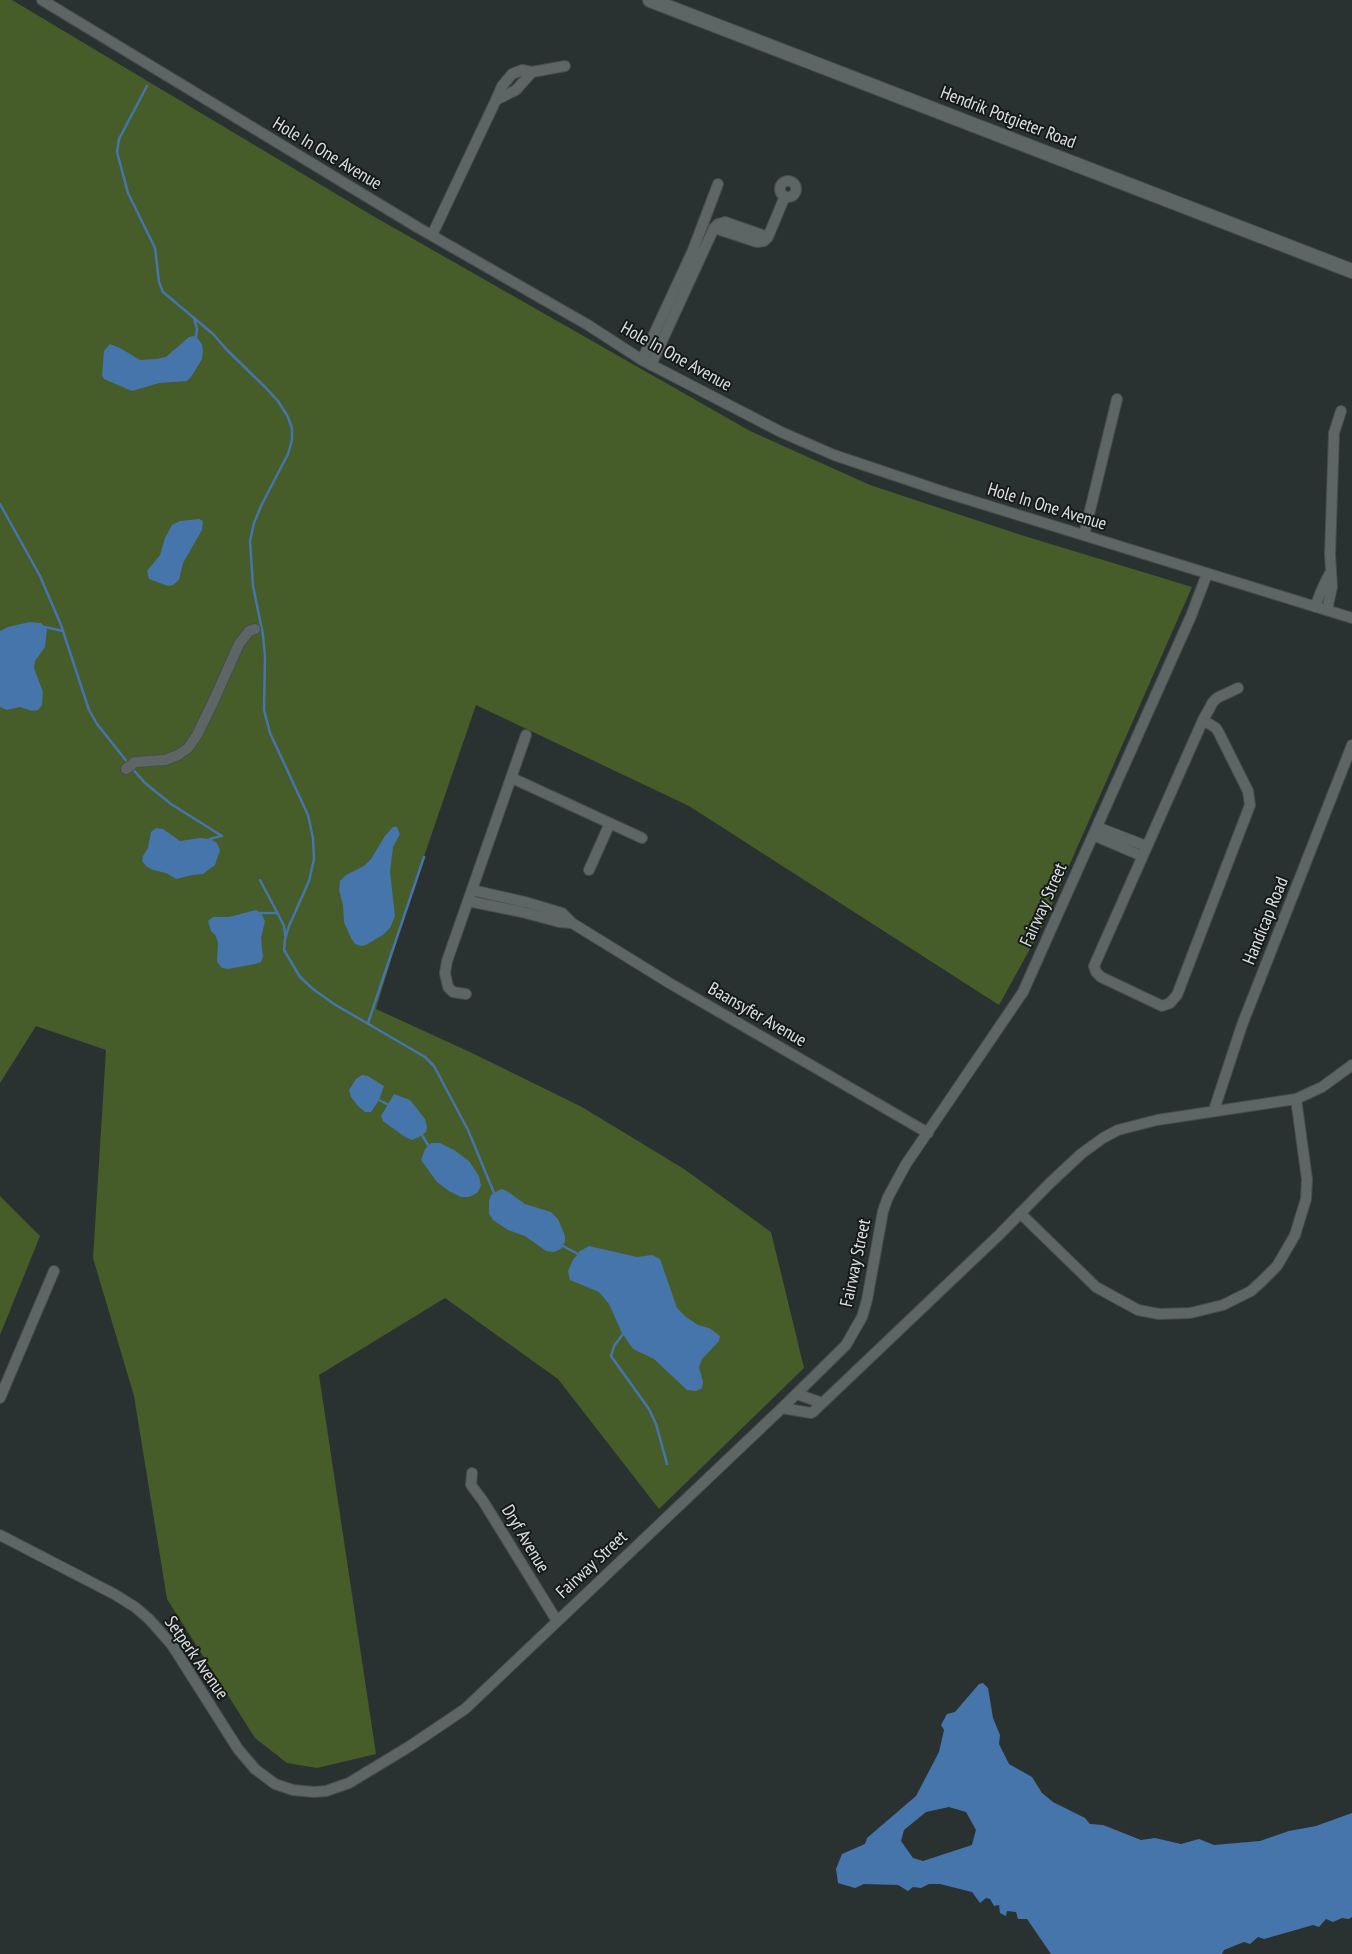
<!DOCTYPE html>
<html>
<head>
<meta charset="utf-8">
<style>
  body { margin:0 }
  canvas { display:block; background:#2a3131 }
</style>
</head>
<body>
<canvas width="1352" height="1954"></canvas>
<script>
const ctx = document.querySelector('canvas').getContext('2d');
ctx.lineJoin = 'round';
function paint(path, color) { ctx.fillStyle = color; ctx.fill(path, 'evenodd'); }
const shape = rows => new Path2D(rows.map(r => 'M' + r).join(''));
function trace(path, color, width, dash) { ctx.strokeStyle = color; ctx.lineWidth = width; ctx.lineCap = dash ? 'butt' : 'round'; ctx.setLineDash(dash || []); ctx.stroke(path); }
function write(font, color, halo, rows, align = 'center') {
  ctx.font = font + ' "PT Sans Narrow",sans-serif'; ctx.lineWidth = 4; ctx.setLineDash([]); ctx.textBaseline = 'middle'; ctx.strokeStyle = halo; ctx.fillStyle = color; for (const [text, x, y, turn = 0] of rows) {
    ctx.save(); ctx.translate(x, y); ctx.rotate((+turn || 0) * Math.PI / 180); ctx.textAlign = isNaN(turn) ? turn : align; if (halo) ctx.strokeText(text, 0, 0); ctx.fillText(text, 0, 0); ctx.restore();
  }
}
paint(shape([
  [0,0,12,0,373,216,750,431,870,485,1021,535,1192,587,1042,927,999,1005,689,806,476,705,410,897,376,1009,472,1053,582,1107,684,1169,771,1232,804,1368,659,1509,558,1379,445,1298,319,1375,376,1754,317,1768,287,1763,255,1738,167,1599,134,1396,93,1258,106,1050,36,1026,0,1083],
  [0,1196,40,1236,0,1335]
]), '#465c29');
paint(shape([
  [194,336,198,339,202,344,203,351,202,359,191,377,187,381,159,383,132,391,104,379,102,375,104,351,110,344,120,348,140,360,156,359,166,357,189,337],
  [199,519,203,521,202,530,183,563,179,580,173,585,168,586,149,579,147,571,160,555,165,538,172,525,180,521],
  [30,622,41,623,47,629,45,647,35,661,34,668,43,692,42,705,38,710,32,711,20,707,7,710,0,707,0,631,8,627],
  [393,827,397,827,400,834,393,847,390,872,395,916,390,928,384,934,366,945,361,946,355,944,351,938,344,922,343,905,339,890,340,881,346,875,364,866,371,859,385,836],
  [156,828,163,829,180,841,200,838,210,839,217,843,220,850,215,865,203,874,192,875,176,879,166,873,153,870,146,866,142,861,143,856,148,848,151,832],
  [256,910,261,913,265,921,261,938,263,957,261,962,255,964,228,969,222,968,217,962,218,943,216,936,211,931,208,921,213,917,229,917],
  [362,1075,368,1076,384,1086,379,1100,371,1112,365,1112,358,1106,351,1097,349,1090,356,1079],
  [394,1094,410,1100,425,1119,427,1127,426,1132,419,1137,412,1140,405,1137,383,1121,381,1116],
  [431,1143,440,1143,454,1150,469,1161,479,1176,481,1186,477,1193,469,1197,461,1197,449,1191,437,1182,421,1160,425,1149],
  [501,1189,507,1191,525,1204,551,1212,558,1219,565,1236,565,1242,561,1249,554,1252,546,1251,525,1236,508,1230,493,1220,489,1214,489,1201,491,1195],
  [589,1246,637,1257,652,1255,660,1259,677,1308,686,1317,698,1325,709,1328,720,1336,719,1341,702,1359,699,1367,703,1382,702,1388,696,1391,687,1390,654,1359,633,1349,622,1333,609,1304,599,1292,570,1280,568,1271,573,1260,580,1251],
  [983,1683,988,1688,993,1718,1000,1735,999,1744,1009,1764,1032,1777,1042,1793,1053,1802,1085,1818,1090,1824,1103,1825,1141,1840,1155,1838,1181,1844,1199,1839,1214,1845,1260,1841,1289,1831,1316,1826,1352,1813,1352,1917,1349,1919,1342,1918,1333,1922,1326,1919,1319,1927,1313,1925,1264,1939,1258,1937,1250,1944,1244,1942,1224,1950,1222,1954,1051,1954,1027,1919,1018,1919,1016,1912,1007,1911,1006,1916,1000,1913,999,1905,994,1906,990,1899,986,1898,980,1903,972,1892,940,1884,929,1884,921,1888,913,1887,908,1891,898,1885,864,1884,855,1888,838,1883,836,1869,842,1854,865,1844,867,1838,916,1796,939,1752,944,1730,941,1725,947,1714,955,1712,979,1684],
  [949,1807,966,1812,976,1830,972,1845,923,1861,913,1858,901,1841,904,1830,926,1812]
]), '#4675ab');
trace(shape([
  [147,86,119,139,117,152,128,193,155,248,159,282,163,292,213,334,227,350,265,387,278,401,288,417,292,429,292,440,288,454,261,506,254,523,250,541,253,586,263,635,265,657,264,710,270,733,308,815,313,838,314,859,309,881,289,926,285,939,284,950,300,977,313,989,334,1004,425,1057,434,1066,468,1130,494,1193],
  [194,318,197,329,196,337],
  [0,504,40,576,61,625,89,710,97,724,128,763],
  [45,627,63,631],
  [131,767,145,783,171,804,222,836],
  [210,839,221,836],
  [260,880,278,914,284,926,285,935],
  [261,913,277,913],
  [368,1023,424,857],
  [379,1100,387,1104],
  [422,1135,428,1145],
  [563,1246,578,1254],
  [623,1334,614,1346,611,1356,649,1409,656,1424,667,1464]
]), '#4675ab', 2.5);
const minor = shape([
  [42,0,417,227,588,325,642,360,781,432,834,455,947,493,1352,618],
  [496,100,502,86,512,74,522,70,532,72],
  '780 189a8 8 0 1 1 16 0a8 8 0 1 1-16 0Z',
  [714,228,757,242,764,241,768,237,785,196],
  [432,235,496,100,516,90,532,72,565,66],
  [642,360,693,250,718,184],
  [651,365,714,228,718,224,725,222,768,237],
  [1084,535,1117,399],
  [1315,607,1322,589,1330,573],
  [1327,610,1332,587,1330,554,1334,433,1341,411],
  [1203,720,1216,728,1219,733,1248,791,1250,805,1177,995,1170,1003,1162,1006,1101,977,1096,972,1094,966,1203,720],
  [1203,720,1213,702,1217,698,1238,688],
  [126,769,135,762,165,760,178,755,188,748,197,735,214,700,239,644,249,631,255,629],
  [512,778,642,838],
  [1097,827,1146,846],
  [1093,835,1142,856],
  [589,870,610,823],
  [472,890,525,902,562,913,572,923,671,984,928,1133],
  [468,901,522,912,559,922,572,923],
  [466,994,453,992,448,987,445,973,447,961,526,735],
  [1214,1110,1242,1025,1352,745],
  [1020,1213,1096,1287,1138,1310,1159,1314,1190,1313,1223,1305,1251,1291,1261,1282,1277,1266,1295,1235,1306,1199,1307,1179,1296,1099],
  [797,1394,822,1403],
  [0,1398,54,1271],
  [782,1408,811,1413,813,1412,1000,1234,1049,1184,1081,1154,1103,1138,1118,1130,1157,1120,1296,1099,1322,1087,1352,1065],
  [472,1473,471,1485,483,1501,557,1621],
  [0,1535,114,1594,135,1607,149,1619,172,1645,238,1749,255,1769,275,1784,293,1790,314,1792,326,1791,349,1783,410,1746,465,1709,782,1408,846,1345,862,1317,867,1300,883,1211,888,1197,906,1164,1023,992,1191,616,1207,574]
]);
const secondary = shape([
  [650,0,1352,271]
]);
trace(minor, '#474d4d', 12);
trace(secondary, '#474d4d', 16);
trace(minor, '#5e6665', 10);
trace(secondary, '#5e6665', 14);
write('18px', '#dce1e1', '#151918', [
  ["Hendrik Potgieter Road",1008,118,21],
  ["Hole In One Avenue",327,154,31],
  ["Hole In One Avenue",676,357,29],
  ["Hole In One Avenue",1047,507,17],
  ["Fairway Street",1044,905,-66],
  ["Handicap Road",1266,921,-68],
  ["Baansyfer Avenue",757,1015,30],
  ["Fairway Street",856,1263,-78],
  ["Dryf Avenue",525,1539,59],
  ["Fairway Street",592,1565,-43],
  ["Setperk Avenue",196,1658,55]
]);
</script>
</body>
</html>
